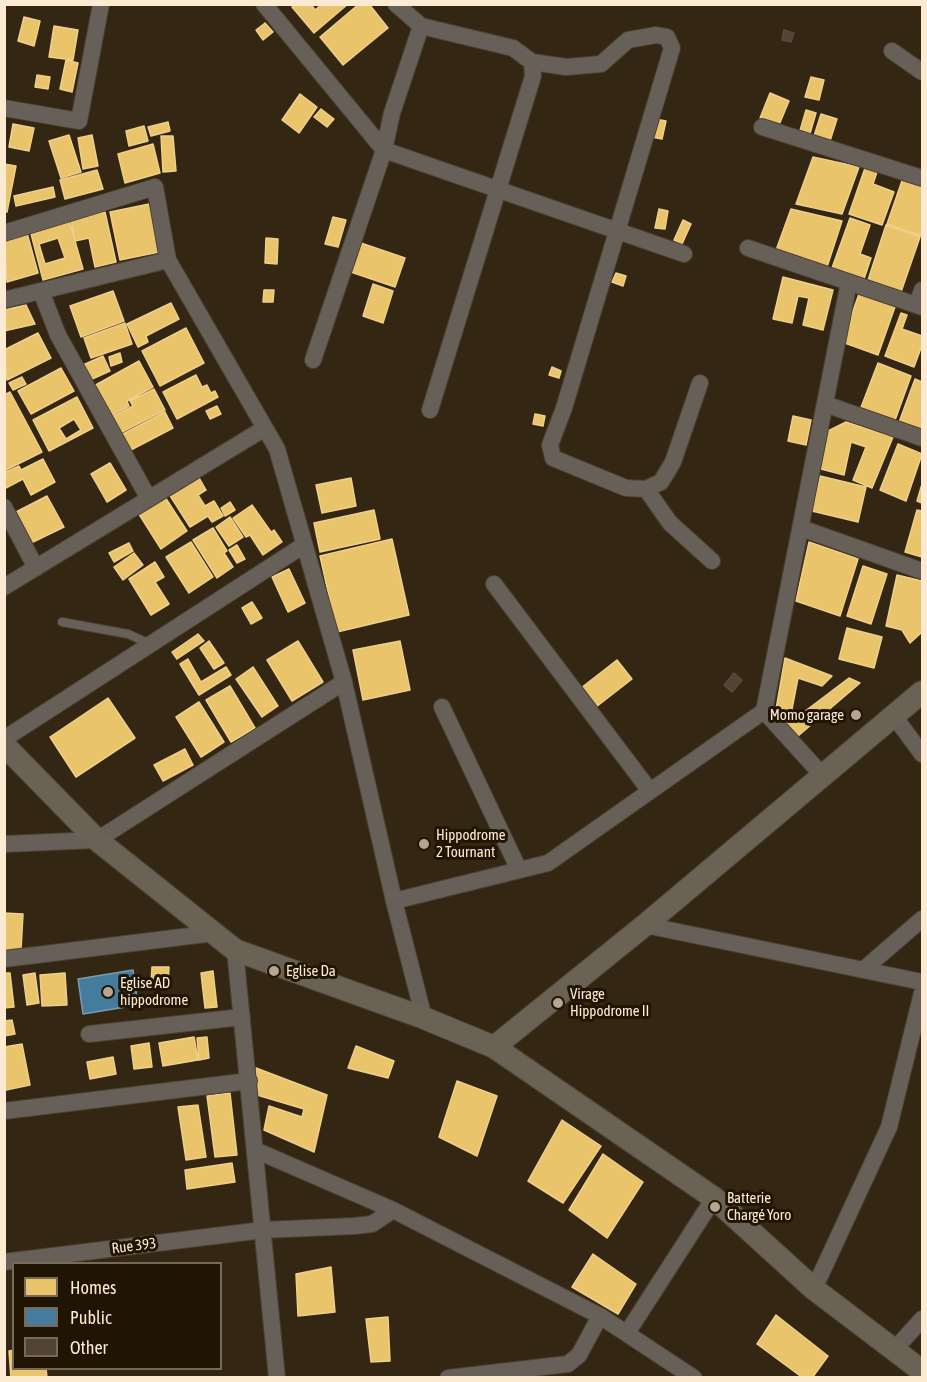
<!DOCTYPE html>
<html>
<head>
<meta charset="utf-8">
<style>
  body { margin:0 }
  #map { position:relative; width:927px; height:1382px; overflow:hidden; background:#332613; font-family:"Asap Condensed",sans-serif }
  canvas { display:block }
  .frame { position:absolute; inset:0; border:6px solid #fcead3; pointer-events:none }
  .legend { position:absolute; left:12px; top:1262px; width:210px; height:108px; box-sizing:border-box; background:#201403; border:2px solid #786a56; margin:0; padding:8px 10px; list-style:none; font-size:18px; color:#fcead3 }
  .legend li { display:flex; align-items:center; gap:12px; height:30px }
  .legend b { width:30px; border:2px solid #786a56 }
</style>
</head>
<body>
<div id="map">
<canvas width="927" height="1382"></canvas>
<div class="frame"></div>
<ul class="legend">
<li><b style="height:16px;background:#e9c46a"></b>Homes</li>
<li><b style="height:16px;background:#457b9d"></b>Public</li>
<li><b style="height:16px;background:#524434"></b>Other</li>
</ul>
</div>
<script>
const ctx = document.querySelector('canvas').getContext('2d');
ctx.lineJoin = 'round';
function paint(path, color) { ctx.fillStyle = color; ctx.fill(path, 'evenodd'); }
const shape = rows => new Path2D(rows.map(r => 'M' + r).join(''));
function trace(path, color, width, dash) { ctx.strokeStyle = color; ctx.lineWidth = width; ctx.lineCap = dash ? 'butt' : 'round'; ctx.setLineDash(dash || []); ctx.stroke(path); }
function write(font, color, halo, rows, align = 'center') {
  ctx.font = font + ' "Asap Condensed",sans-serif'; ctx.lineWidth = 6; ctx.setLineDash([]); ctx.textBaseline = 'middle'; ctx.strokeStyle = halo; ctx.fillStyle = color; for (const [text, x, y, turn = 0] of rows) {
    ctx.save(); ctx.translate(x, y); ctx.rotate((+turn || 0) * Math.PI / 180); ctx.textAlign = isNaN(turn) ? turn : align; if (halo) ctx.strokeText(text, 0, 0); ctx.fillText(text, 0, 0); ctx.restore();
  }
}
const homes = shape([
  [295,4,311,4,315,10,322,4,348,4,314,33,292,7,295,4],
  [359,4,369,4,388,28,343,65,320,37,359,4],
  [24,17,40,21,34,46,18,41,24,17],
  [265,23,273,32,263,40,256,30,265,23],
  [54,26,78,30,73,60,49,57,54,26],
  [66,60,78,63,72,92,60,89,66,60],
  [37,75,50,77,48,89,35,87,37,75],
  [811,77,824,80,819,100,805,97,811,77],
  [770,93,789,101,779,125,760,118,770,93],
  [300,94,317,107,299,133,282,120,300,94],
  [321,109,334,119,327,127,314,117,321,109],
  [806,110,816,113,809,137,799,134,806,110],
  [821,114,837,119,829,144,813,139,821,114],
  [655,119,666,121,662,139,652,137,655,119],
  [168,122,170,131,151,136,148,127,168,122],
  [13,124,34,128,29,151,9,147,13,124],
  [144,126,148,141,129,146,126,131,144,126],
  [69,135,81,172,61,178,49,141,69,135],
  [92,135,98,166,83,169,78,138,92,135],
  [161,136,173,136,176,171,163,172,161,136],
  [153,144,160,173,125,183,118,154,153,144],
  [813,157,859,167,842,214,796,204,813,157],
  [4,164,16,166,7,212,4,212,4,164],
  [865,168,877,172,873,184,894,192,882,225,849,214,865,168],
  [97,170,103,189,65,199,60,180,97,170],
  [904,175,922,182,922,236,887,224,904,175],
  [53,187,55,197,16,206,14,196,53,187],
  [154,203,164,251,120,260,110,212,154,203],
  [659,209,668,211,665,229,655,228,659,209],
  [791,209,842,221,827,267,775,253,791,209],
  [105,212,116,262,95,267,89,238,75,241,71,219,105,212],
  [333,217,346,220,338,247,325,244,333,217],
  [850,218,870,225,860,254,871,258,864,279,832,268,850,218],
  [69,220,83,269,43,280,30,230,69,220],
  [58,238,65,258,45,264,39,244,58,238],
  [683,220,691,224,682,244,674,240,683,220],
  [886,225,920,237,901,292,868,280,886,225],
  [27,233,38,273,7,282,4,239,27,233],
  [266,238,278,239,277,264,265,263,266,238],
  [355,241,405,258,395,287,345,270,355,241],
  [616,273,626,276,623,286,612,282,616,273],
  [783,277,833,290,823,330,803,325,809,298,798,296,792,323,773,319,783,277],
  [373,284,393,291,383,323,363,316,373,284],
  [264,290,274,290,273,302,263,302,264,290],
  [113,291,124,321,81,337,70,306,113,291],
  [860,291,896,304,878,355,842,342,860,291],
  [171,303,179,319,146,336,148,342,138,347,127,324,171,303],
  [26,305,35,324,4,331,4,310,26,305],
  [901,313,907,315,902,329,922,336,922,345,914,367,885,356,901,313],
  [125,323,132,344,91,358,84,338,125,323],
  [186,328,204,363,160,386,142,351,186,328],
  [38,333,51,358,7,380,4,350,38,333],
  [120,353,122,362,111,366,109,357,120,353],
  [103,356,110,371,90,380,83,365,103,356],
  [139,361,153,387,127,401,129,406,108,417,92,387,139,361],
  [878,363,911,376,894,423,860,410,878,363],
  [552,367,561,371,559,378,549,375,552,367],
  [61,368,74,391,31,414,18,391,61,368],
  [196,375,202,387,207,385,211,393,215,391,218,397,177,419,163,392,196,375],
  [22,377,26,384,13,390,9,383,22,377],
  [915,379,922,382,922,435,898,425,915,379],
  [154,389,165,410,118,434,110,418,133,406,130,401,154,389],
  [10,392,42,452,4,471,4,395,10,392],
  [77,397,93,428,49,451,33,420,77,397],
  [74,419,81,430,66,439,59,428,74,419],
  [217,406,221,414,210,419,206,411,217,406],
  [165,412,173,428,127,452,119,436,165,412],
  [535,414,545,416,543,426,533,424,535,414],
  [793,416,811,420,806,445,788,441,793,416],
  [846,422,893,437,872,488,853,480,866,447,851,442,844,475,821,469,826,432,846,422],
  [898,444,922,454,906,501,880,490,898,444],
  [43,459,55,482,31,495,23,479,4,489,4,473,19,466,21,470,43,459],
  [110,463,126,490,107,502,91,474,110,463],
  [198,476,206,490,198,495,205,506,214,501,223,516,212,522,208,516,190,527,169,494,198,476],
  [820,476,866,487,858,522,812,511,820,476],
  [351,478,356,506,322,513,316,485,351,478],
  [922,484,922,503,917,501,922,484],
  [163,494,187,531,161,549,137,511,163,494],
  [47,496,64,527,31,543,16,512,47,496],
  [230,502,235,510,225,516,221,508,230,502],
  [252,505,271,532,274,530,282,542,263,555,250,535,246,537,233,518,252,505],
  [374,510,380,539,320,552,314,523,374,510],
  [917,510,922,511,922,557,905,552,917,510],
  [230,517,243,537,229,546,216,527,230,517],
  [213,528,227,551,224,553,233,567,217,578,193,540,213,528],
  [392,539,409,615,337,632,320,556,392,539],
  [191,542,213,577,189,593,166,557,191,542],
  [809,542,858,559,840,616,796,601,809,542],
  [129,543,133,551,114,562,109,553,129,543],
  [237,545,245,559,237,563,229,550,237,545],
  [134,553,143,565,123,580,114,567,134,553],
  [155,562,164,577,155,582,169,604,151,615,129,579,155,562],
  [863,566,887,574,871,624,847,616,863,566],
  [289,569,305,603,288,612,272,577,289,569],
  [897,575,922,581,922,632,910,643,902,630,886,626,897,575],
  [252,602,262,618,251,624,242,608,252,602],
  [847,628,882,637,874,668,839,659,847,628],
  [198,634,204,641,177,659,172,652,198,634],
  [209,641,224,663,214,669,200,648,209,641],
  [298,641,323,682,292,701,267,660,298,641],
  [400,641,410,690,363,700,353,650,400,641],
  [785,658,832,676,822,686,798,678,792,709,800,715,849,678,860,683,798,736,775,715,785,658],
  [188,659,201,682,226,667,231,675,199,695,180,664,188,659],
  [617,660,632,679,596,707,581,688,617,660],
  [253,667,278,706,262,717,236,679,253,667],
  [230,686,255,728,231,742,206,700,230,686],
  [108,698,135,738,76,777,50,737,108,698],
  [199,702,224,742,201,757,176,717,199,702],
  [185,749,193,765,163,781,154,765,185,749],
  [4,913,23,914,21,950,4,950,4,913],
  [152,967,169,967,168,984,151,983,152,967],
  [213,971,217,1007,205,1008,201,973,213,971],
  [4,973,10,973,14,1007,4,1008,4,973],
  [35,973,39,1003,27,1005,23,975,35,973],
  [65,973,67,1005,42,1006,40,975,65,973],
  [12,1020,15,1034,4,1036,4,1021,12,1020],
  [194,1037,198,1060,163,1066,159,1043,194,1037],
  [207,1037,209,1058,199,1060,197,1038,207,1037],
  [149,1043,152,1067,134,1069,131,1046,149,1043],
  [22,1044,30,1085,6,1090,4,1047,22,1044],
  [356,1046,394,1061,388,1078,348,1068,356,1046],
  [113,1057,116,1074,90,1079,87,1062,113,1057],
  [256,1068,327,1095,314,1152,264,1130,269,1106,302,1117,304,1109,257,1095,256,1068],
  [457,1081,497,1096,477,1156,439,1137,457,1081],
  [230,1093,237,1155,215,1157,207,1096,230,1093],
  [198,1105,206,1157,186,1160,178,1107,198,1105],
  [562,1120,601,1146,563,1203,528,1181,562,1120],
  [603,1154,643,1182,607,1238,569,1210,603,1154],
  [232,1163,235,1182,187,1189,185,1170,232,1163],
  [593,1254,636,1284,618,1314,572,1287,593,1254],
  [331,1267,335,1312,298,1316,296,1274,331,1267],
  [776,1315,828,1356,812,1378,803,1378,757,1344,776,1315],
  [388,1317,390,1361,371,1362,366,1319,388,1317],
  [14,1350,14,1368,46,1368,47,1378,11,1378,9,1351,14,1350]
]);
paint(homes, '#e9c46a');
trace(homes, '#efcf8a', 1.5);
const public = shape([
  [133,970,138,1005,83,1014,78,979,133,970]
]);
paint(public, '#457b9d');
trace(public, '#7c9cad', 1.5);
const building = shape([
  [784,30,794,33,791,42,782,40,784,30],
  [734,673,742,680,732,692,724,685,734,673]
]);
paint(building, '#524434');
trace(building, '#594a3c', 1.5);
const lane = shape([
  [62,622,128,634,150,644]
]);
const street = shape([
  [264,4,384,150,684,254],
  [421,26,513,48,532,62,533,76,430,410],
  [892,51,922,72],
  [532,62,566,67,601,64,628,40,656,35,667,37,672,48,564,408,550,445,553,458,626,488,646,489,661,482,673,462,700,383],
  [4,108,79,121,101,4],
  [762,127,922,178],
  [4,233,155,187,168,260,277,449,344,682,394,901,424,1018],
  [748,248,922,307],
  [41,291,58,335,149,499],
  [4,300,168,260],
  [917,305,922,290],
  [313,360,384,150,392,113,421,26,396,4],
  [825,404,922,438],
  [646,489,670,523,712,561],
  [4,507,36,568],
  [801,528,922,571],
  [494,584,650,791],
  [4,587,265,428],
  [442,707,519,870],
  [764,711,823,776],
  [894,716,922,754],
  [4,739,304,545],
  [4,844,97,840,344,682],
  [394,901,548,863,764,711,849,282],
  [645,925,922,982],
  [235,950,277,1378],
  [4,959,214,933],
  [863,970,922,919],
  [89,1034,242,1017],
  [4,1111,249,1081],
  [255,1150,393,1210,600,1316,694,1378],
  [4,1262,263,1230,354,1226,372,1224,393,1210],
  [814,1289,889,1127,922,993],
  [627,1333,714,1198],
  [894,1350,922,1319],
  [448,1378,568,1364,579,1355,600,1316]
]);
const secondary = shape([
  [4,745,97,840,235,950,424,1018,494,1047,714,1198,814,1289,922,1371],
  [494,1047,645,925,922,692]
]);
trace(lane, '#4d4130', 10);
trace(street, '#4d4130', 18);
trace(secondary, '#4d4130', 24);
trace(lane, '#666058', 8);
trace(street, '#666058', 16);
trace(secondary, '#696255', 22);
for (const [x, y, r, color] of [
  [856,715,6,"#b6a590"],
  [424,844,6,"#b6a590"],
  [274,971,6,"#b6a590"],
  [108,992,6,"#b6a590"],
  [558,1003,6,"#b6a590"],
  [715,1207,6,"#b6a590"]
]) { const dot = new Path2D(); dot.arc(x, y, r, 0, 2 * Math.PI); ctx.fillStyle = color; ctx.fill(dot); trace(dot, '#201403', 2); }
write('15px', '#fcead3', '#201403', [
  ["Momo garage",844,715,"right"],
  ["Hippodrome",436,835],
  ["2 Tournant",436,852],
  ["Eglise Da",286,971],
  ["Eglise AD",120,983],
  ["hippodrome",120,1000],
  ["Virage",570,994],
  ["Hippodrome II",570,1011],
  ["Batterie",727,1198],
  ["Chargé Yoro",727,1215]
], 'left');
write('15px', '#fcead3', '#201403', [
  ["Rue 393",134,1246,-7]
]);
</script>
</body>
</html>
